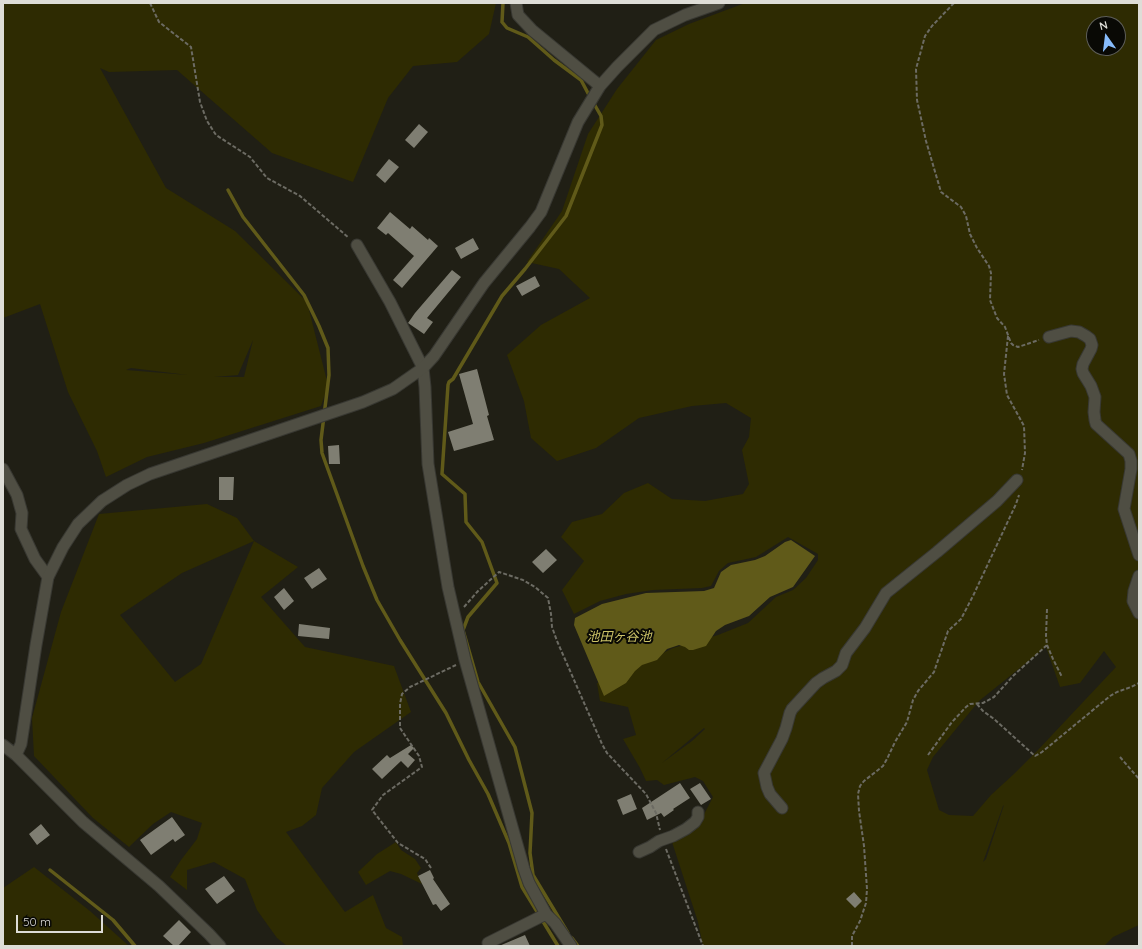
<!DOCTYPE html>
<html>
<head>
<meta charset="utf-8">
<style>
  body { margin:0 }
  #map { position:relative; width:1142px; height:949px; overflow:hidden; background:#201f15; font-family:Quicksand,sans-serif }
  canvas { display:block }
  .frame { position:absolute; inset:0; border:4px solid #deddd7; pointer-events:none }
  .north { position:absolute; left:1086px; top:16px; width:40px; height:40px; box-sizing:border-box; background:#090905; border:1px solid #5e5e59; border-radius:50%; rotate:346deg; font-size:11px; font-weight:700; line-height:16px; text-align:center; color:#deddd7 }
  .north::after { content:''; display:block; margin:auto; width:14px; height:18px; background:#86bbfb; clip-path:polygon(50% 0,100% 100%,50% 72%,0 100%) }
  .scale { position:absolute; left:16px; top:915px; width:87px; height:18px; box-sizing:border-box; border:2px solid #deddd7; border-top:0; padding-left:5px; font-size:12px; line-height:14px; white-space:nowrap; color:#deddd7; -webkit-text-stroke:3px #090905; paint-order:stroke }
</style>
</head>
<body>
<div id="map">
<canvas width="1142" height="949"></canvas>
<div class="frame"></div>
<div class="north">N</div>
<div class="scale">50 m</div>
</div>
<script>
const ctx = document.querySelector('canvas').getContext('2d');
ctx.lineJoin = 'round';
function paint(path, color) { ctx.fillStyle = color; ctx.fill(path, 'evenodd'); }
const shape = rows => new Path2D(rows.map(r => 'M' + r).join(''));
function trace(path, color, width, dash) { ctx.strokeStyle = color; ctx.lineWidth = width; ctx.lineCap = dash ? 'butt' : 'round'; ctx.setLineDash(dash || []); ctx.stroke(path); }
function write(font, color, halo, rows, align = 'center') {
  ctx.font = font + ' Quicksand,"Noto Sans JP",sans-serif'; ctx.lineWidth = 4; ctx.setLineDash([]); ctx.textBaseline = 'middle'; ctx.strokeStyle = halo; ctx.fillStyle = color; for (const [text, x, y, turn = 0] of rows) {
    ctx.save(); ctx.translate(x, y); ctx.rotate((+turn || 0) * Math.PI / 180); ctx.textAlign = isNaN(turn) ? turn : align; if (halo) ctx.strokeText(text, 0, 0); ctx.fillText(text, 0, 0); ctx.restore();
  }
}
paint(shape([
  [3,3,496,3,489,34,457,62,413,66,388,98,353,182,272,153,177,70,109,72,100,68,166,188,235,231,307,302,328,385,321,406,204,443,147,457,106,477,97,451,68,392,40,304,3,318],
  [253,340,244,377,214,377,238,375],
  [131,368,188,375,126,370],
  [745,3,1139,3,1139,925,1113,937,1104,946,703,946,698,922,672,842,697,828,713,797,703,781,695,777,664,785,657,780,646,781,640,768,623,739,636,735,628,707,600,701,597,683,626,677,641,664,673,648,718,635,748,623,776,597,793,590,806,578,818,560,818,554,788,537,756,557,728,563,719,571,711,586,702,588,653,590,626,594,600,601,574,614,562,590,584,561,561,537,572,522,602,514,624,493,648,483,672,499,705,501,743,494,749,484,742,450,749,437,751,418,726,403,692,406,639,418,596,448,557,461,531,438,524,401,507,355,541,325,590,298,559,269,527,262,562,211,588,134,617,89,656,40,689,24],
  [1094,24,1118,24,1118,48,1094,48],
  [1046,647,1060,687,1080,683,1104,651,1116,667,1037,751,1015,773,991,795,973,816,949,815,939,810,927,770,933,757,979,701],
  [705,729,692,741,662,763,704,728],
  [1004,805,986,859,983,862,1003,806],
  [207,504,237,518,254,541,298,567,261,597,305,647,394,666,411,712,354,752,322,788,316,815,302,826,286,832,345,912,373,895,386,928,402,937,403,946,287,946,277,938,257,910,245,879,214,862,187,870,187,890,170,877,181,860,197,839,202,823,171,812,153,824,129,847,93,818,34,756,32,718,61,612,99,514],
  [254,541,201,664,175,682,120,615,182,573],
  [396,842,401,850,415,859,421,868,417,873,422,884,401,874,390,871,366,885,358,872,377,854],
  [34,867,90,911,129,946,3,946,3,888]
]), '#2e2b02');
paint(shape([
  [791,540,815,556,793,587,770,597,749,616,725,625,716,631,706,646,693,650,689,650,685,647,679,645,667,649,657,660,642,665,635,671,626,683,604,696,574,625,575,618,602,604,646,593,704,591,714,588,721,572,731,565,755,560,765,556,785,542]
]), '#605a19');
trace(shape([
  [503,3,502,22,507,28,528,37,554,60,581,80,590,97],
  [228,190,243,217,304,295,319,326,328,348,329,375,321,440,322,453,363,566,377,600,400,640,446,713,469,760,488,794,509,843,522,887,558,946],
  [50,870,113,920,135,946],
  [568,933,533,875,530,853,532,813,515,747,478,682,463,630,468,617,497,583,482,542,466,522,465,494,442,474,448,385,449,382,453,379,502,296,525,269,566,216,602,125,601,116,593,102],
  [572,938,578,946]
]), '#605a19', 3.5);
paint(shape([
  [419,124,428,132,414,148,405,140],
  [389,159,399,167,385,183,376,175],
  [390,212,410,229,412,226,428,240,429,238,438,246,402,288,393,280,414,256,388,233,386,235,377,228],
  [473,238,479,249,461,259,455,248],
  [452,270,461,277,427,318,433,322,424,334,408,323,415,313],
  [535,276,540,286,522,296,516,286],
  [477,369,489,415,487,416,494,440,454,451,448,432,473,424,459,374],
  [339,445,340,464,329,464,328,446],
  [219,477,234,477,233,500,219,500],
  [546,549,557,560,543,573,532,562],
  [319,568,327,579,312,589,304,578],
  [284,588,294,601,284,610,274,597],
  [299,624,330,628,329,639,298,636],
  [411,745,414,748,408,754,415,760,408,768,401,761,382,779,372,769,387,755,390,758],
  [680,783,690,798,673,809,674,810,664,817,661,813,647,820,642,808],
  [700,783,711,799,701,805,690,789],
  [631,794,637,809,623,815,617,800],
  [172,817,185,835,175,842,173,839,151,855,140,840],
  [41,824,50,835,37,845,29,834],
  [430,870,434,878,433,879,450,904,441,911,436,904,433,905,418,876],
  [224,876,235,891,217,904,205,889],
  [854,892,862,901,855,908,846,899],
  [179,920,191,932,178,946,174,946,163,936],
  [525,935,530,946,499,946]
]), '#7f7e72');
const minor = shape([
  [357,245,390,302,423,368,425,387,428,464,448,587,465,660,524,869,529,883,546,914,555,923,571,946],
  [1049,337,1071,331,1079,332,1086,336,1090,339,1092,345,1091,349,1083,364,1082,369,1083,373,1091,386,1095,397,1094,412,1095,420,1096,424,1129,454,1131,461,1131,469,1124,509,1139,555],
  [3,469,17,495,22,513,21,529,35,559,48,577],
  [1139,576,1134,591,1133,601,1139,613],
  [782,808,770,794,767,787,764,773,782,739,786,728,790,713,792,709,816,683,823,678,836,671,842,665,846,653,865,628,886,593,937,552,997,501,1017,480],
  [639,852,650,847,659,841,673,836,686,829,695,822,698,817,698,812],
  [488,943,546,914]
]);
const tertiary = shape([
  [516,3,518,15,532,30,600,86],
  [3,745,16,755,83,822,159,886,209,934,220,946],
  [16,755,21,744,36,645,48,577,63,547,78,524,102,501,127,485,150,474,363,402,393,389,423,368,434,356,484,283,530,227,541,212,578,122,600,86,617,67,654,30,685,15,719,3]
]);
trace(minor, '#383832', 13);
trace(tertiary, '#383832', 13);
trace(shape([
  [150,3,159,22,191,47,200,102,207,121,216,135,250,157,267,178,300,196,349,238],
  [954,3,932,26,925,36,916,69,917,100,926,141,941,192,961,207,966,216,970,234,977,248,989,266,991,273,990,300,997,318,1005,327,1011,343,1013,345,1018,347,1039,340],
  [1008,336,1004,374,1007,395,1024,426,1025,453,1022,470],
  [464,607,478,591,499,572,523,580,535,587,548,598,551,614,552,627,557,641,602,744,607,753,646,794,656,813,660,830],
  [1047,609,1046,636,1047,645,1053,659,1062,677],
  [977,704,983,711,994,719,1035,756,1042,752,1110,696,1117,692,1131,687,1139,683],
  [928,755,952,722,966,707,970,704,983,703,994,697,1014,675,1047,645],
  [1120,757,1139,779],
  [666,849,703,946],
  [431,868,425,859,398,843,372,810,383,795,422,767,419,756,400,728,400,704,402,694,410,687,456,665],
  [852,946,852,936,860,921,866,903,867,889,864,846,859,811,858,794,860,786,864,781,883,766,887,759,895,742,907,722,913,700,918,691,934,672,948,631,961,619,973,596,1016,504,1019,495]
]), '#6c6b63', 2, [4, 2]);
trace(minor, '#4f4e43', 11);
trace(tertiary, '#4f4e43', 11);
write('italic 13px', '#cbc267', '#090905', [
  ["池田ヶ谷池",619,637]
]);
</script>
</body>
</html>
